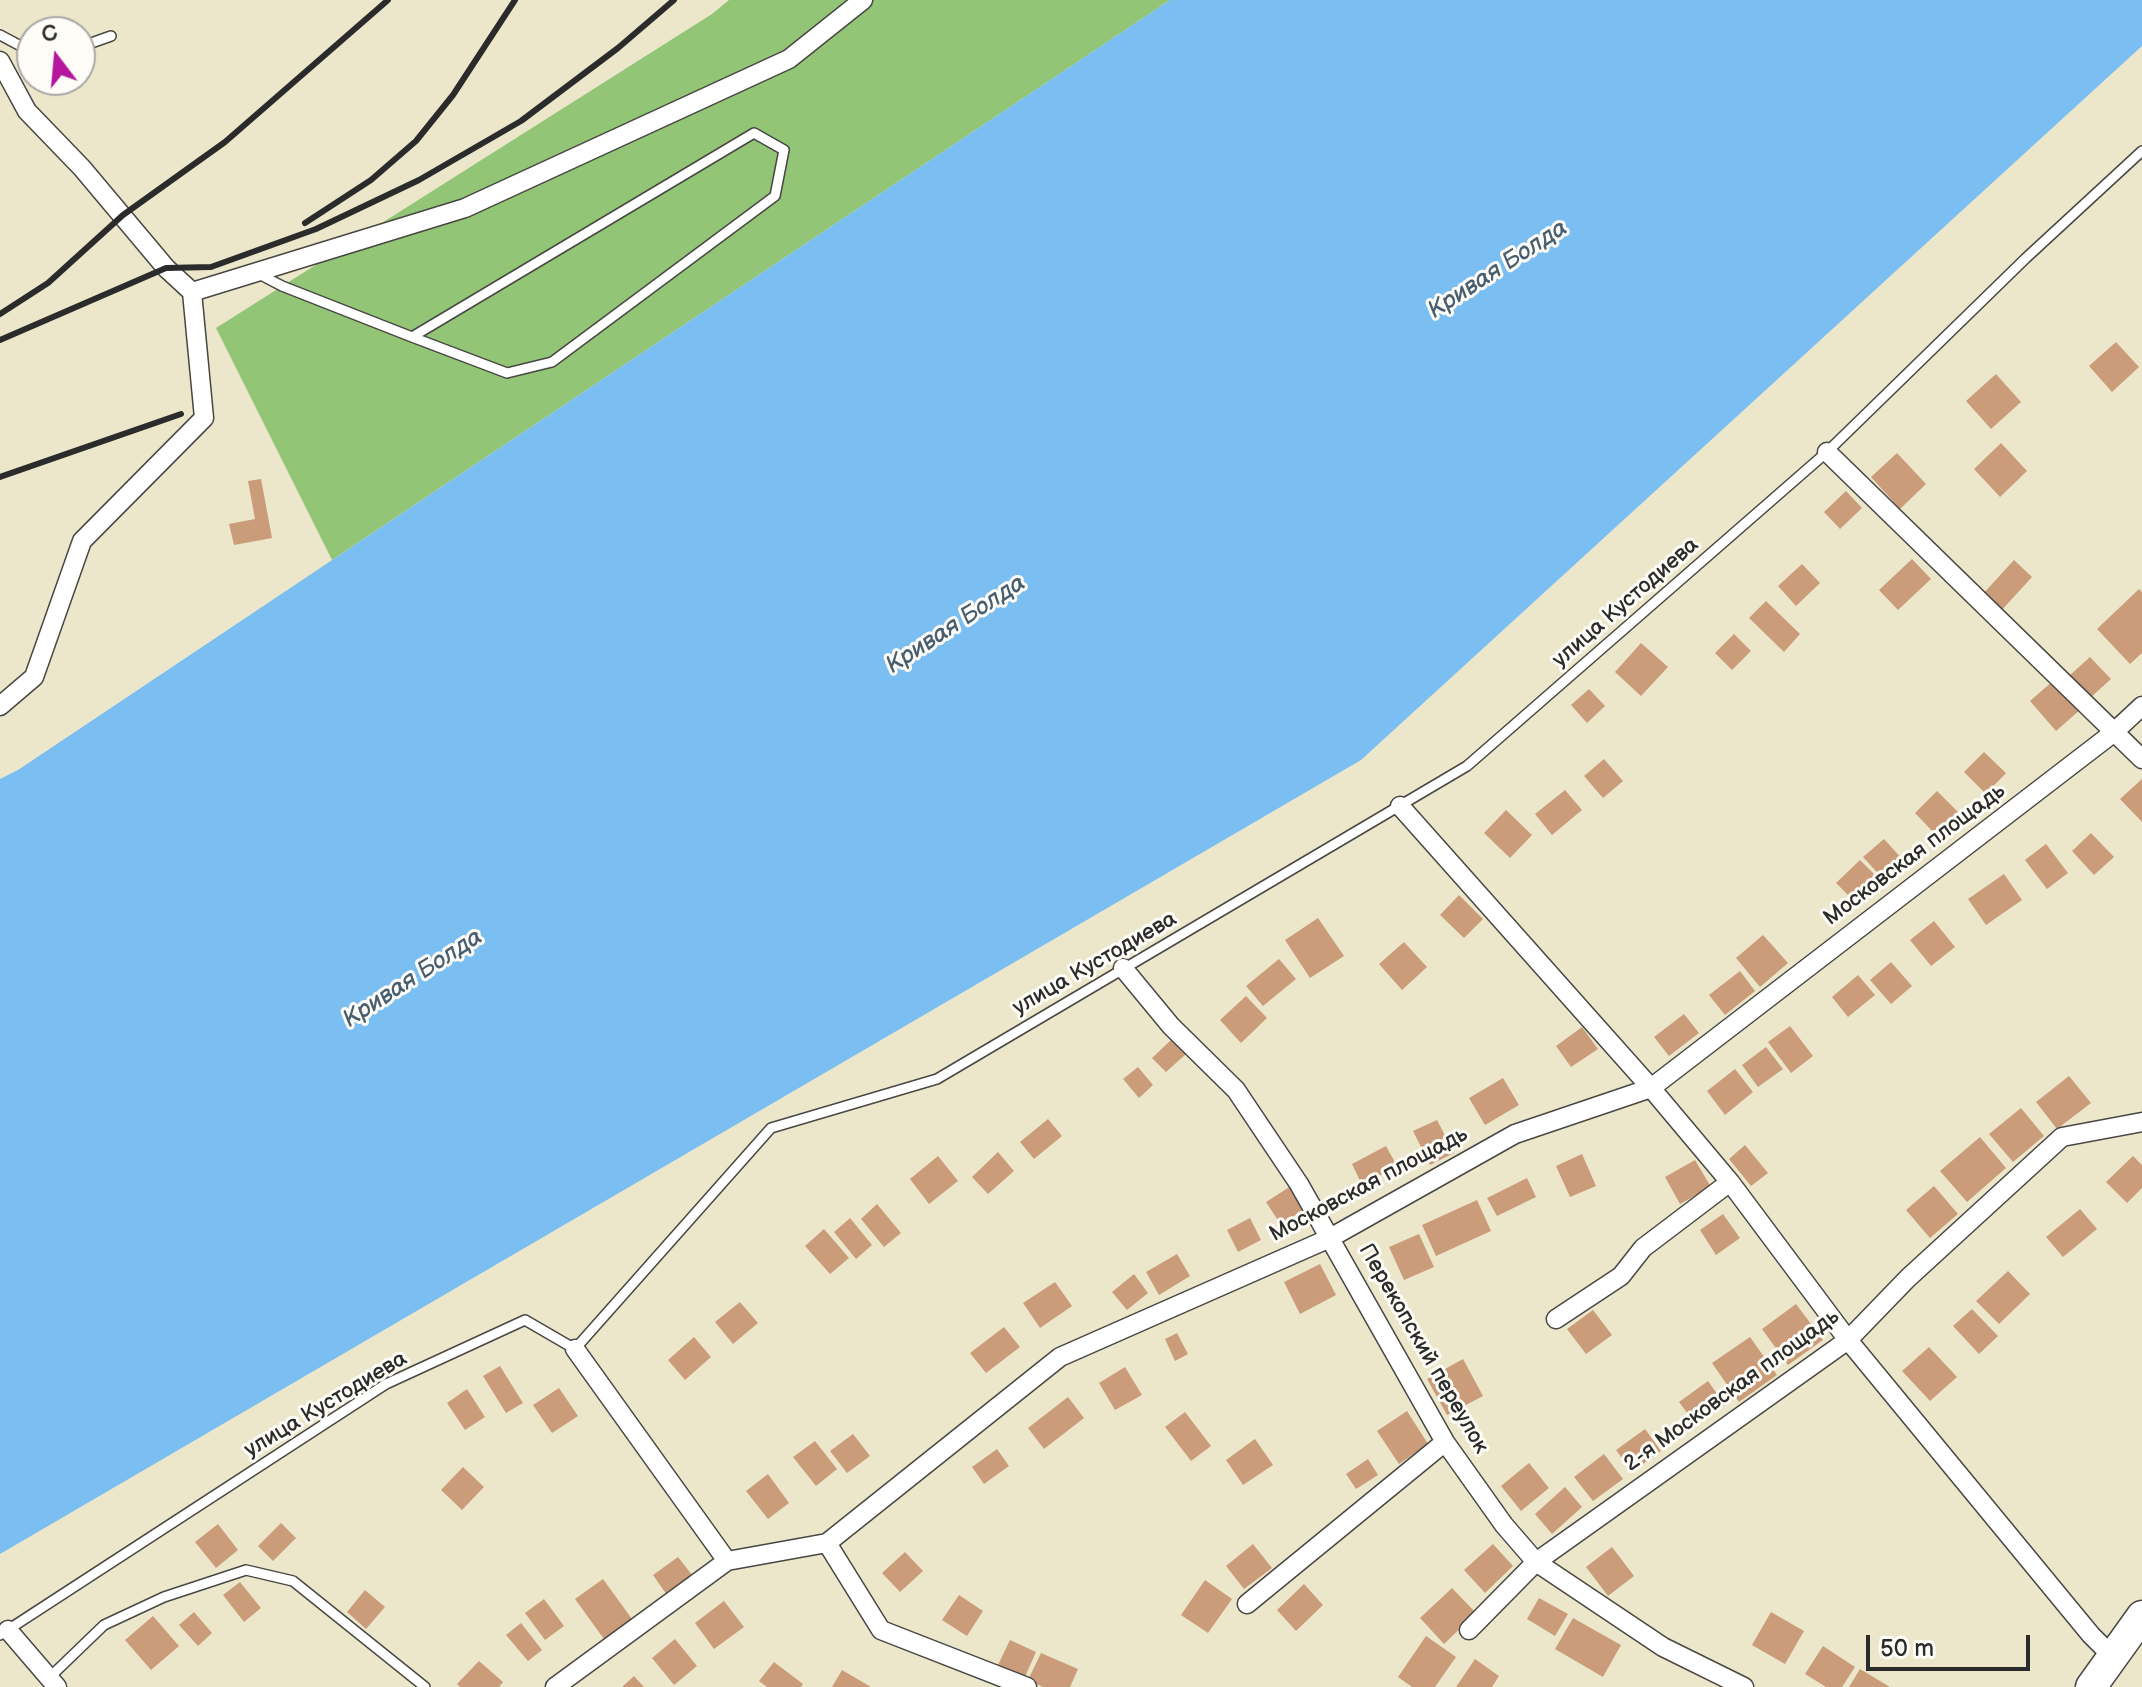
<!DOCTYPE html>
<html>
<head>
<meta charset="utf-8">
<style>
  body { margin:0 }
  #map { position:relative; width:2142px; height:1687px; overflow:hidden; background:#ece7cb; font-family:"Balsamiq Sans",sans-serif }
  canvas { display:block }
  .north { position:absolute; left:16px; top:16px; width:80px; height:80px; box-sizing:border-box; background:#fdfcf7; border:2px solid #a9a8a5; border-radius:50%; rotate:344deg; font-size:22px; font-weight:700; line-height:32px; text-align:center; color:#2b2b2b }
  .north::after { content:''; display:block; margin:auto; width:28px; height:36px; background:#b5179e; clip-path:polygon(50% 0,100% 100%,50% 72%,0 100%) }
  .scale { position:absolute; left:1866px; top:1635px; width:164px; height:36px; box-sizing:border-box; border:4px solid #2b2b2b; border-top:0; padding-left:10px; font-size:24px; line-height:28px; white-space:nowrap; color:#2b2b2b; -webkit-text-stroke:6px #fdfcf7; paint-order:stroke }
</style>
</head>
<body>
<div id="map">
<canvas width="2142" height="1687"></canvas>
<div class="north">С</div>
<div class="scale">50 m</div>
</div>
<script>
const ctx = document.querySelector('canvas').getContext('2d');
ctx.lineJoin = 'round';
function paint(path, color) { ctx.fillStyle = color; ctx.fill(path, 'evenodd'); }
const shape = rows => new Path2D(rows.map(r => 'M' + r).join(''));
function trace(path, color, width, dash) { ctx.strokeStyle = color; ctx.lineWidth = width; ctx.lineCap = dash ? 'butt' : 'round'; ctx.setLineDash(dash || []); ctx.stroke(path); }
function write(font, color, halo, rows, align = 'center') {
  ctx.font = font + ' "Balsamiq Sans",sans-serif'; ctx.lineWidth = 6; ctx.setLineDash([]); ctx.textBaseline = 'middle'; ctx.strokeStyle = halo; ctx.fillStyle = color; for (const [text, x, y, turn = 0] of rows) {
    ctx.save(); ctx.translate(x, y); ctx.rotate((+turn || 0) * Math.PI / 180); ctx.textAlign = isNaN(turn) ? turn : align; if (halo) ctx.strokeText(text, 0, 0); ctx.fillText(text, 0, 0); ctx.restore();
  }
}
paint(shape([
  [729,0,1170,0,332,560,216,328,712,14]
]), '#92c575');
paint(shape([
  [1170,0,2142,0,2142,46,1361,760,0,1554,0,779,18,770]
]), '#7bbef1');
paint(shape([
  [2116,342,2139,367,2112,392,2089,366],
  [1996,374,2021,402,1991,429,1966,401],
  [2001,443,2027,471,2000,497,1974,469],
  [1897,453,1926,484,1900,509,1871,477],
  [261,479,272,538,234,545,229,524,255,519,248,481],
  [1846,491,1862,508,1840,529,1824,512],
  [1912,559,1931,579,1898,610,1879,590],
  [2014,560,2032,577,2000,612,1982,595],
  [1802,564,1820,583,1796,606,1778,586],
  [2139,589,2142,592,2142,653,2130,664,2097,629],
  [1766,601,1800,634,1784,652,1749,618],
  [1734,634,1751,651,1732,670,1715,653],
  [1641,643,1668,667,1641,696,1615,672],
  [2090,657,2111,679,2090,698,2069,676],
  [2054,680,2080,710,2056,731,2030,701],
  [1589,689,1605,706,1587,723,1571,705],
  [1984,752,2006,773,1986,794,1964,772],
  [1604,759,1623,781,1603,798,1584,776],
  [2142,779,2142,822,2120,799],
  [1565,790,1582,810,1552,835,1535,814],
  [1937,791,1958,812,1935,834,1915,813],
  [1506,810,1532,835,1510,858,1484,833],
  [2091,833,2114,857,2094,875,2072,851],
  [1884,839,1905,862,1884,880,1863,857],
  [2046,844,2068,873,2047,889,2025,860],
  [1860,860,1882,882,1858,905,1836,883],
  [2004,874,2022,900,1986,925,1968,899],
  [1459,895,1483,919,1464,938,1440,915],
  [1318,918,1344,956,1310,978,1285,940],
  [1934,921,1955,947,1931,966,1910,940],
  [1763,935,1788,963,1760,987,1736,958],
  [1404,942,1427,967,1402,990,1379,964],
  [1279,959,1296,979,1263,1006,1246,986],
  [1891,962,1912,986,1891,1004,1870,980],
  [1740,971,1755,991,1725,1015,1709,995],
  [1858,975,1875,995,1848,1017,1832,997],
  [1246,996,1267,1018,1241,1043,1220,1020],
  [1684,1014,1699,1033,1669,1056,1654,1037],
  [1790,1026,1813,1056,1791,1073,1768,1042],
  [1582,1027,1598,1049,1571,1067,1556,1046],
  [1172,1039,1186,1054,1166,1072,1152,1058],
  [1766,1047,1783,1069,1758,1087,1742,1065],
  [1138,1067,1153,1085,1139,1098,1123,1079],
  [1735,1069,1753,1092,1725,1115,1707,1091],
  [2069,1076,2091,1103,2057,1129,2036,1102],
  [1503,1078,1519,1105,1485,1125,1469,1098],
  [2021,1108,2044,1136,2013,1162,1989,1134],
  [1048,1119,1062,1136,1034,1159,1020,1142],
  [1437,1120,1454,1153,1430,1165,1413,1131],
  [1980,1137,2006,1168,1967,1202,1940,1171],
  [1745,1145,1768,1173,1751,1186,1729,1159],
  [1386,1146,1397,1166,1362,1185,1352,1164],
  [998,1152,1014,1171,988,1194,972,1177],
  [1582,1154,1596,1186,1570,1197,1556,1166],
  [938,1156,958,1181,929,1204,910,1179],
  [2133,1156,2142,1165,2142,1188,2127,1203,2106,1182],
  [1695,1160,1711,1187,1680,1204,1665,1177],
  [1527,1178,1536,1197,1497,1216,1487,1198],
  [1291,1186,1306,1208,1281,1225,1266,1202],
  [1934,1186,1958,1214,1930,1238,1906,1210],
  [1477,1200,1491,1231,1436,1256,1422,1225],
  [877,1204,901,1233,884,1247,861,1219],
  [2080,1209,2097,1229,2063,1257,2046,1237],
  [1723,1214,1740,1238,1716,1255,1700,1230],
  [850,1218,872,1245,856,1259,834,1232],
  [1250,1218,1261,1240,1238,1252,1227,1230],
  [824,1229,849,1258,830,1274,805,1246],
  [1419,1234,1434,1267,1404,1280,1389,1247],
  [1177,1254,1190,1276,1159,1295,1146,1272],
  [1320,1264,1336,1295,1300,1314,1284,1282],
  [2008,1271,2030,1294,1999,1324,1976,1301],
  [1134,1274,1148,1293,1127,1310,1112,1292],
  [1055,1282,1072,1306,1040,1328,1023,1303],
  [740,1302,758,1323,733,1344,715,1322],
  [1796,1304,1823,1340,1788,1365,1762,1329],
  [1972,1309,1998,1336,1979,1354,1953,1326],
  [1593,1310,1612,1335,1586,1354,1567,1329],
  [1004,1327,1020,1347,986,1373,970,1353],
  [1177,1333,1188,1354,1175,1361,1165,1339],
  [694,1337,711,1357,685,1380,668,1360],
  [1750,1337,1777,1375,1739,1402,1712,1363],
  [1929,1347,1957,1377,1930,1401,1902,1371],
  [1463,1359,1483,1396,1447,1415,1427,1379],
  [500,1366,523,1403,506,1413,483,1376],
  [1125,1367,1142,1395,1115,1410,1099,1383],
  [1708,1381,1725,1405,1696,1425,1679,1402],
  [559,1388,578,1416,552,1433,533,1405],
  [467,1389,485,1417,465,1430,447,1403],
  [1068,1397,1084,1418,1044,1449,1028,1428],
  [1407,1411,1428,1444,1399,1464,1377,1431],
  [1185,1412,1211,1446,1191,1461,1165,1427],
  [1645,1429,1661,1451,1632,1472,1616,1450],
  [853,1434,870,1456,847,1473,830,1451],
  [1255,1439,1273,1465,1243,1485,1226,1460],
  [815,1441,837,1469,816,1486,793,1457],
  [997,1449,1009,1466,984,1484,972,1467],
  [1604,1454,1623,1479,1593,1501,1574,1477],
  [1368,1459,1378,1475,1356,1489,1346,1474],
  [1529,1463,1549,1488,1521,1511,1501,1486],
  [463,1467,484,1487,462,1510,441,1490],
  [768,1474,789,1503,768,1519,746,1491],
  [1565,1487,1582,1507,1552,1534,1535,1514],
  [281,1523,296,1538,273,1561,258,1546],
  [218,1524,238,1550,216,1568,195,1542],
  [1253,1544,1272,1568,1244,1589,1226,1566],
  [1493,1544,1513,1566,1485,1593,1464,1570],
  [1612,1547,1634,1576,1608,1596,1586,1567],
  [905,1552,923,1571,900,1592,882,1573],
  [678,1557,696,1580,669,1598,653,1575],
  [603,1579,632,1619,604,1639,575,1599],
  [1205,1580,1232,1599,1208,1633,1181,1615],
  [240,1582,261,1608,244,1622,223,1595],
  [1304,1584,1323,1605,1296,1631,1277,1610],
  [1452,1588,1476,1613,1444,1644,1420,1618],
  [365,1590,385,1607,366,1629,347,1612],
  [959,1595,983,1611,967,1636,942,1620],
  [1539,1598,1568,1614,1555,1636,1527,1619],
  [544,1599,564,1626,545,1640,525,1613],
  [724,1601,744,1627,714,1649,695,1623],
  [194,1612,212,1633,198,1646,179,1625],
  [1771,1612,1804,1631,1785,1664,1752,1645],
  [153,1616,179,1646,151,1670,125,1640],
  [1573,1618,1621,1645,1603,1677,1555,1649],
  [521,1623,542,1650,528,1661,506,1635],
  [1426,1636,1456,1657,1435,1687,1412,1687,1398,1677],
  [675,1639,697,1666,674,1685,652,1658],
  [1010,1640,1036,1652,1024,1679,997,1667],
  [1823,1646,1855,1667,1842,1687,1826,1687,1805,1674],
  [1041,1653,1078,1669,1070,1687,1043,1687,1028,1680],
  [1475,1659,1499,1676,1492,1687,1456,1687],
  [479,1661,503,1682,499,1687,460,1687,457,1684],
  [774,1662,803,1684,801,1687,767,1687,759,1681],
  [1860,1669,1890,1687,1849,1687],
  [842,1670,871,1687,832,1687],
  [634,1676,644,1687,622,1687]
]), '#cb9c7a');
const lane = shape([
  [0,35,32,52],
  [80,47,111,36],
  [257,273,282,286,412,337,507,373,552,362,775,196,784,150,754,133,412,337],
  [0,1635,386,1384,525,1320,575,1349,771,1128,937,1079,1467,766,1827,452,2026,258,2142,151],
  [49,1678,104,1625,164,1597,246,1570,293,1581,425,1687]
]);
const street = shape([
  [0,61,27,111,82,168,166,268,192,292,204,418,82,541,34,677,0,706],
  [192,292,465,208,789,59,863,0],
  [1827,452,2142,759],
  [1400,806,1651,1088,1730,1182,1848,1340,2091,1635,2113,1657],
  [1123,968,1171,1026,1236,1090,1299,1184,1445,1442,1504,1525,1536,1562,1663,1647,1744,1687],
  [1556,1319,1621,1276,1643,1248,1730,1182],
  [575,1349,727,1561],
  [827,1543,881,1630,1027,1687],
  [1247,1604,1445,1442],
  [8,1630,57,1687],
  [1469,1630,1536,1562,1848,1340,1908,1278,2062,1137,2142,1122],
  [555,1687,727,1561,827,1543,1060,1357,1330,1238,1515,1134,1651,1088,2113,733,2142,706]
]);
const primary = shape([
  [2091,1687,2142,1616]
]);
trace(lane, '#484743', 12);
trace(street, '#484743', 21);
trace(primary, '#484743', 33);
trace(lane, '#fff', 9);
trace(street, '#fff', 18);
trace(primary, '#fff', 30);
trace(shape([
  [305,223,371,180,416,141,453,95,515,0],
  [0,314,48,283,123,215,225,142,388,0],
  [0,340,166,268,211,267,316,229,419,180,521,121,618,48,674,0],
  [0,477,181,414]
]), '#2b2b2b', 6);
write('22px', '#2b2b2b', '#fdfcf7', [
  ["улица Кустодиева",1626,603,-41],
  ["Московская площадь",1915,855,-37],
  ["улица Кустодиева",1095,964,-30],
  ["Московская площадь",1369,1185,-28],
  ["Перекопский переулок",1423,1349,60],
  ["2-я Московская площадь",1732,1391,-36],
  ["улица Кустодиева",326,1405,-31]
]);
write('italic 24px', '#475e70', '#fdfcf7', [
  ["Кривая Болда",1498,270,-33],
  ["Кривая Болда",956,625,-33],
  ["Кривая Болда",413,979,-33]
]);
</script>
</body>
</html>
